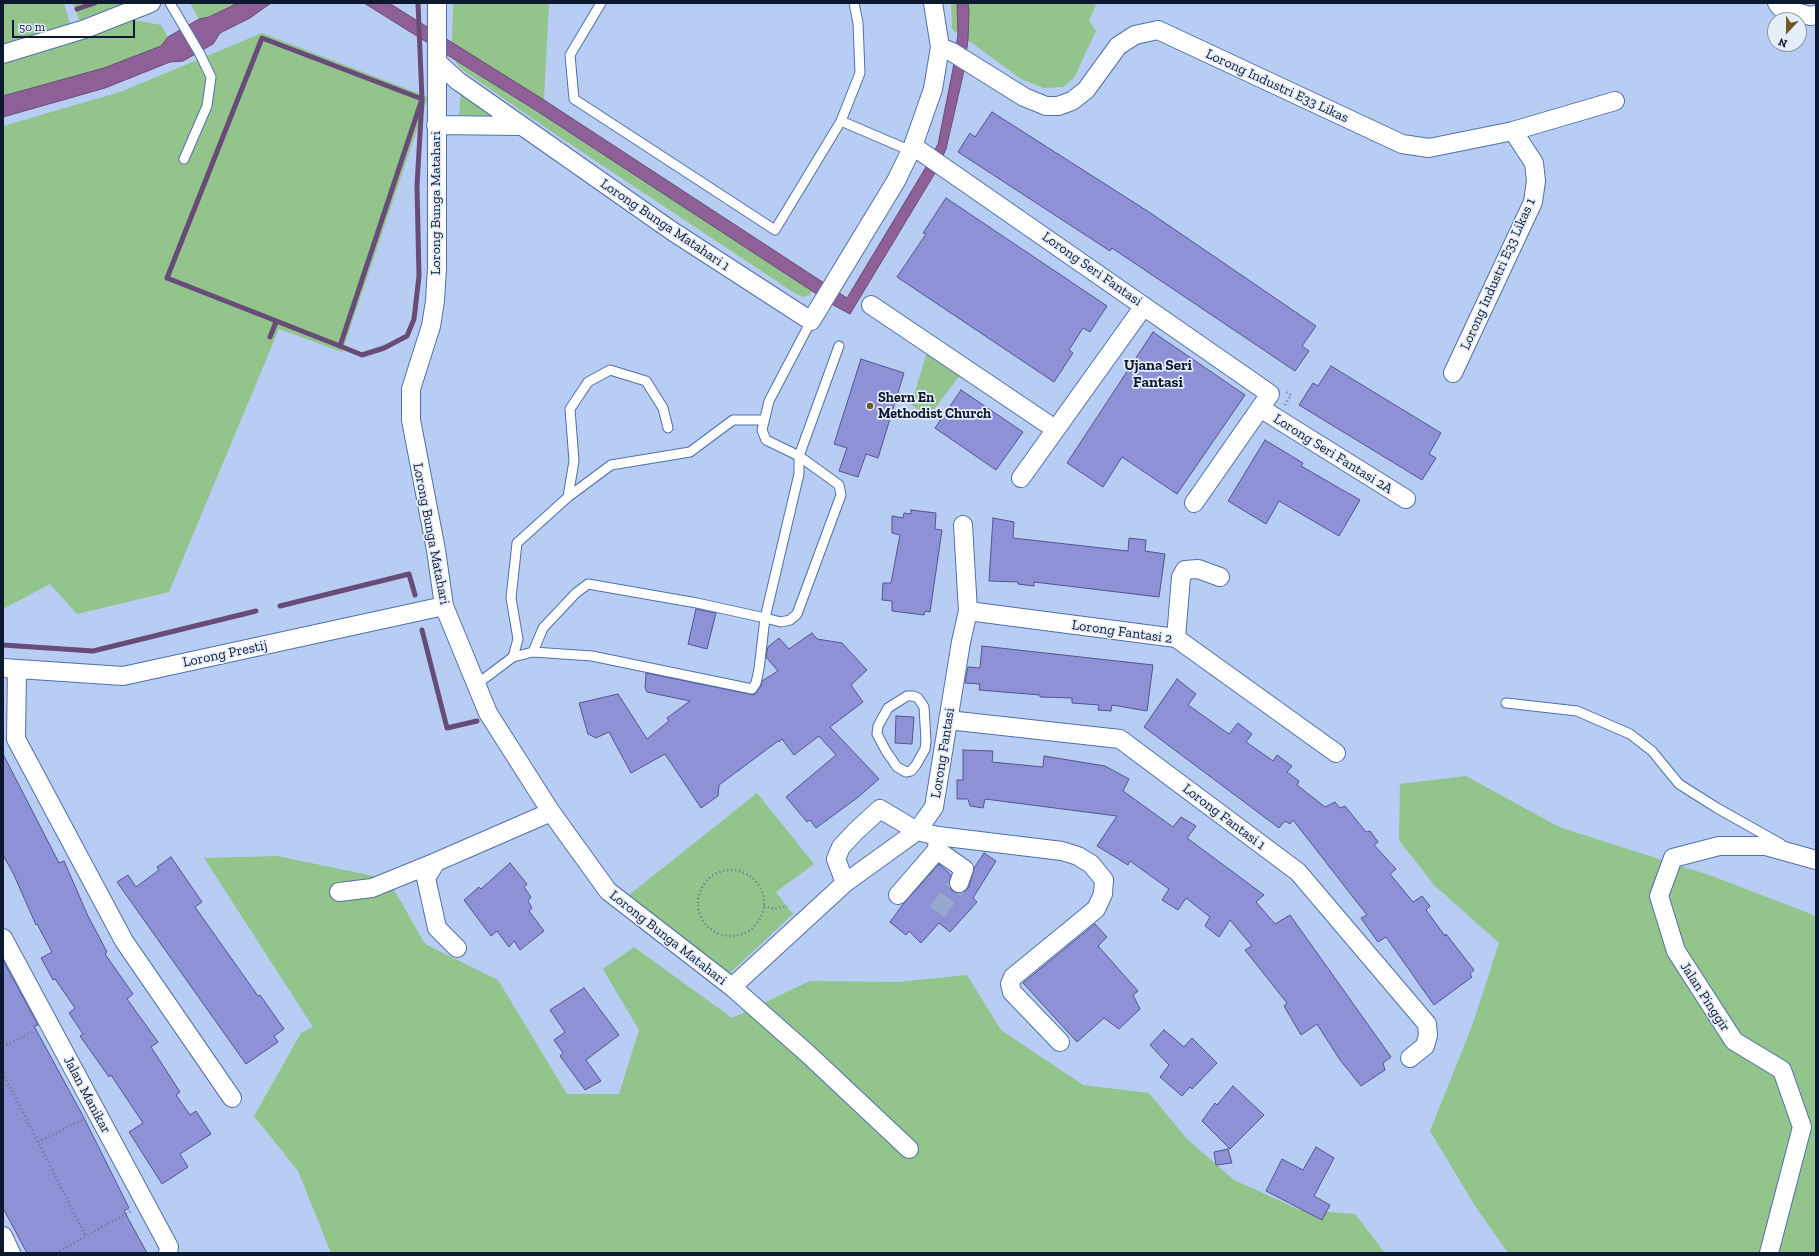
<!DOCTYPE html>
<html>
<head>
<meta charset="utf-8">
<style>
  body { margin:0 }
  #map { position:relative; width:1819px; height:1256px; overflow:hidden; background:#b7cdf3; font-family:"Zilla Slab",serif }
  canvas { display:block }
  .frame { position:absolute; inset:0; border:4px solid #0c1930; pointer-events:none }
  .north { position:absolute; left:1767px; top:12px; width:40px; height:40px; box-sizing:border-box; background:#e5edfa; border:1px solid #8e98a9; border-radius:50%; rotate:202deg; font-size:11px; font-weight:700; line-height:16px; text-align:center; color:#0c1930 }
  .north::after { content:''; display:block; margin:auto; width:14px; height:18px; background:#715829; clip-path:polygon(50% 0,100% 100%,50% 72%,0 100%) }
  .scale { position:absolute; left:12px; top:20px; width:123px; height:18px; box-sizing:border-box; border:2px solid #0c1930; border-top:0; padding-left:5px; font-size:12px; line-height:14px; white-space:nowrap; color:#0c1930; -webkit-text-stroke:3px #e5edfa; paint-order:stroke }
</style>
</head>
<body>
<div id="map">
<canvas width="1819" height="1256"></canvas>
<div class="frame"></div>
<div class="north">N</div>
<div class="scale">50 m</div>
</div>
<script>
const ctx = document.querySelector('canvas').getContext('2d');
ctx.lineJoin = 'round';
function paint(path, color) { ctx.fillStyle = color; ctx.fill(path, 'evenodd'); }
const shape = rows => new Path2D(rows.map(r => 'M' + r).join(''));
function trace(path, color, width, dash) { ctx.strokeStyle = color; ctx.lineWidth = width; ctx.lineCap = dash ? 'butt' : 'round'; ctx.setLineDash(dash || []); ctx.stroke(path); }
function write(font, color, halo, rows, align = 'center') {
  ctx.font = font + ' "Zilla Slab",serif'; ctx.lineWidth = 3.5; ctx.setLineDash([]); ctx.textBaseline = 'middle'; ctx.strokeStyle = halo; ctx.fillStyle = color; for (const [text, x, y, turn = 0] of rows) {
    ctx.save(); ctx.translate(x, y); ctx.rotate((+turn || 0) * Math.PI / 180); ctx.textAlign = isNaN(turn) ? turn : align; if (halo) ctx.strokeText(text, 0, 0); ctx.fillText(text, 0, 0); ctx.restore();
  }
}
paint(shape([
  [3,3,64,3,70,24,3,45],
  [73,3,130,3,82,21,79,20],
  [190,3,238,3,209,17,199,19],
  [453,3,549,3,544,100,812,291,810,295,803,297,796,294,552,132,464,71,457,64,453,55,452,42],
  [951,3,957,3,958,34,952,29],
  [968,3,1097,3,1089,21,1096,31,1074,78,1063,87,1044,88,1021,79,968,40,969,12],
  [134,20,161,25,168,37,161,46,104,68,3,96,3,63,60,46],
  [262,33,428,97,342,352,279,329,169,592,77,614,50,584,3,609,3,126,120,92],
  [461,90,496,116,459,115],
  [927,352,960,375,929,416,911,405],
  [1466,776,1559,827,1712,876,1816,916,1816,1253,1508,1253,1475,1206,1430,1131,1472,1026,1499,943,1434,885,1399,840,1400,784],
  [757,793,814,864,776,892,793,914,729,974,624,899],
  [277,856,388,879,425,944,498,980,567,1094,619,1094,639,1030,603,969,634,947,732,1018,810,981,898,982,967,975,1001,1030,1083,1085,1149,1093,1187,1139,1234,1180,1300,1210,1355,1214,1385,1253,331,1253,298,1171,254,1116,301,1033,313,1027,204,858]
]), '#93c48c');
const water = shape([
  [238,3,271,3,250,18,220,33,213,44,183,61,170,62,105,88,3,117,3,96,104,68,161,46,168,37,199,19,209,17,238,3],
  [364,3,389,3,544,100,847,298,926,167,938,144,953,69,958,34,957,3,968,3,969,12,968,40,963,75,946,149,935,173,850,314,835,306,537,111,364,3]
]);
paint(water, '#8f6097');
trace(water, '#684b78', 1);
trace(shape([
  [77,9,95,3],
  [262,38,422,99,340,346,167,278,262,38],
  [270,337,276,322],
  [340,346,362,355,384,348,407,336,414,319,419,276,417,186,422,99,418,3],
  [280,606,409,574,415,595],
  [422,630,447,728,477,721],
  [3,645,93,651,256,611]
]), '#684b78', 5);
const building = shape([
  [992,112,1149,212,1316,326,1302,346,1309,351,1295,371,1112,248,1110,251,958,152,970,133,975,137,992,112],
  [946,198,1107,306,1090,332,1083,328,1069,350,1073,353,1054,382,897,277,926,234,923,233,946,198],
  [1153,332,1245,395,1177,494,1122,457,1103,487,1067,463,1153,332],
  [861,359,904,373,878,458,866,454,858,477,839,471,847,448,834,444,861,359],
  [1331,366,1441,433,1429,454,1436,458,1422,480,1299,405,1313,383,1318,386,1331,366],
  [961,390,1023,432,996,470,935,428,961,390],
  [1265,440,1303,463,1301,466,1360,500,1339,536,1279,501,1266,524,1228,501,1265,440],
  [911,510,936,513,935,529,942,530,930,612,925,611,924,615,892,611,892,601,882,600,883,583,891,583,900,535,892,533,892,516,903,518,904,513,911,514,911,510],
  [993,518,1014,522,1013,538,1128,551,1129,538,1146,540,1145,551,1165,554,1159,597,1034,582,1034,586,1018,584,1018,582,989,581,993,518],
  [696,609,716,613,707,649,688,644,696,609],
  [812,633,817,639,842,643,867,670,851,685,863,702,830,727,879,779,857,798,816,828,810,820,807,822,786,797,836,755,819,736,794,755,782,739,779,742,778,741,719,785,718,796,701,808,665,754,631,773,609,732,596,738,588,734,579,703,618,694,647,739,669,721,667,718,690,701,647,692,645,688,646,673,754,695,761,686,762,681,778,671,766,657,768,647,779,638,789,649,812,633],
  [982,646,1153,665,1147,711,1112,705,1111,711,1098,710,1099,705,1072,703,1072,698,1040,697,1040,695,979,690,980,684,965,683,968,667,980,668,982,646],
  [1177,679,1196,694,1188,705,1229,734,1238,723,1252,734,1246,742,1273,761,1277,755,1292,766,1287,772,1299,781,1297,785,1325,807,1335,802,1340,808,1345,806,1366,832,1370,831,1378,842,1374,845,1396,869,1390,874,1413,902,1422,896,1430,906,1426,910,1445,936,1446,934,1474,970,1470,974,1472,977,1434,1005,1386,937,1378,942,1361,918,1367,915,1293,820,1290,824,1285,821,1279,828,1144,727,1177,679],
  [896,716,914,717,912,744,895,743,896,716],
  [963,750,993,751,992,762,1043,767,1044,756,1105,766,1129,779,1123,791,1173,827,1181,817,1196,826,1187,838,1264,895,1256,902,1275,924,1290,915,1391,1057,1383,1063,1385,1070,1361,1086,1340,1060,1317,1024,1301,1035,1284,1006,1287,1003,1245,950,1252,946,1230,920,1219,937,1205,926,1210,917,1186,898,1178,910,1162,900,1169,889,1130,861,1128,865,1097,846,1117,816,985,799,983,808,970,806,968,799,957,799,957,780,963,780,963,750],
  [3,754,59,863,64,861,88,916,107,952,105,954,133,994,127,999,158,1042,151,1047,180,1092,176,1095,190,1115,196,1111,211,1134,180,1154,188,1167,162,1184,129,1132,143,1123,111,1075,109,1077,80,1036,83,1034,69,1013,75,1008,55,979,53,980,41,958,52,952,37,924,36,925,14,875,3,855,3,754],
  [984,853,996,861,973,898,977,902,950,932,939,923,921,943,909,931,906,935,890,922,904,903,939,864,951,875,949,884,951,890,960,893,965,891,969,887,974,868,984,853],
  [171,857,202,902,195,907,258,996,260,995,284,1029,274,1036,278,1042,246,1064,117,882,128,875,136,887,159,870,157,867,171,857],
  [510,863,527,884,524,887,531,897,528,901,532,908,529,911,544,931,520,950,514,941,509,947,497,931,491,936,464,900,479,887,481,889,510,863],
  [1095,924,1107,937,1098,946,1138,991,1133,995,1140,1009,1119,1029,1104,1018,1077,1042,1023,983,1095,924],
  [3,960,38,1025,34,1026,83,1116,129,1208,124,1211,147,1253,27,1253,3,1208,3,960],
  [584,988,619,1035,586,1060,601,1081,585,1090,560,1056,563,1053,554,1040,565,1032,550,1010,584,988],
  [1164,1030,1184,1047,1192,1038,1217,1063,1192,1089,1190,1087,1182,1096,1160,1077,1169,1065,1150,1045,1164,1030],
  [1233,1086,1264,1115,1230,1149,1202,1121,1215,1103,1217,1105,1233,1086],
  [1316,1147,1334,1158,1314,1196,1330,1205,1322,1220,1266,1191,1282,1159,1303,1170,1316,1147],
  [1228,1149,1232,1163,1216,1165,1214,1152,1228,1149]
]);
paint(building, '#8e91d5');
trace(building, '#535492', 1);
trace(shape([
  [937,912,959,883]
]), '#95a9cc', 18, [18, 9]);
const service = shape([
  [170,3,200,54,211,77,207,106,184,159],
  [601,3,570,55,574,99,775,230,841,121,860,73,858,23,854,3],
  [841,121,911,151],
  [811,321,769,401,762,430,766,440,799,456,839,346],
  [799,456,839,485,841,495,797,614,790,620,781,622,765,618,799,474,799,456],
  [568,497,574,461,570,409,588,382,610,370,646,381,663,408,668,428],
  [513,657,518,639,511,598,517,543,568,497,611,465,690,452,733,420,763,420],
  [477,684,513,657,533,652,592,656,752,689,756,683,759,669,765,618,697,603,588,584,576,593,543,628,533,652],
  [907,696,913,696,918,698,924,707,926,741,925,749,916,765,911,771,906,772,897,767,886,751,877,734,878,726,888,708,907,696],
  [1506,703,1577,711,1630,734,1652,751,1679,784,1717,808,1781,844]
]);
const minor = shape([
  [437,3,437,268,435,301,431,326,411,389,411,420,436,550,444,606,488,713,551,812,608,891,732,987,808,1054,909,1149],
  [1777,3,1780,7,1810,16,1816,15],
  [940,47,952,52,1024,97,1046,106,1058,106,1072,101,1086,90,1118,46,1135,35,1158,30,1402,144,1429,148,1513,131,1615,101],
  [3,54,85,29,151,3],
  [438,63,458,81,672,231,811,321,896,181,913,146,933,89,940,47,933,3],
  [436,125,522,126],
  [913,146,1270,394,1194,503],
  [871,305,1055,429],
  [1453,373,1533,202,1536,181,1534,163,1513,131],
  [1260,408,1406,499],
  [1021,478,1144,306],
  [968,611,1176,638,1336,753],
  [1176,638,1181,577,1185,570,1198,569,1220,577],
  [3,668,123,676,444,606],
  [17,669,16,739,124,941,232,1098],
  [948,720,1120,739,1298,872,1427,1024,1428,1035,1425,1046,1410,1058],
  [937,850,964,869,959,883],
  [845,883,836,859,841,847,856,831,880,809,917,831,938,836,1062,851,1078,856,1091,864,1104,880,1103,894,1096,909,1013,977,1010,984,1012,992,1060,1042],
  [339,892,372,888,436,862],
  [898,895,937,850,938,836],
  [3,938,169,1247,168,1253],
  [457,948,437,928,426,878,436,862,551,812],
  [732,987,845,883,917,831,934,807,961,642,968,611,963,525],
  [3,1236,11,1253],
  [1769,1253,1802,1127,1782,1070,1734,1041,1676,951,1659,896,1673,858,1719,846,1766,846,1816,860]
]);
trace(service, '#4f70aa', 11);
trace(minor, '#4f70aa', 20);
trace(shape([
  [1285,405,1291,395,1286,392],
  '698 903a33 33 0 1 1 66 0a33 33 0 1 1-66 0Z',
  [764,906,774,909,787,906],
  [3,1047,34,1031],
  [3,1073,86,1237],
  [38,1142,82,1120],
  [56,1253,131,1211]
]), '#667796', 2.5, [1, 3]);
trace(service, '#fff', 9);
trace(minor, '#fff', 18);
for (const [x, y, r, color] of [
  [870,406,4,"#715829"]
]) { const dot = new Path2D(); dot.arc(x, y, r, 0, 2 * Math.PI); ctx.fillStyle = color; ctx.fill(dot); trace(dot, '#e5edfa', 1.5); }
write('14px', '#0c1930', '#e5edfa', [
  ["Lorong Industri E33 Likas",1277,86,25],
  ["Lorong Bunga Matahari",436,203,-90],
  ["Lorong Bunga Matahari 1",665,225,34],
  ["Lorong Seri Fantasi",1092,269,35],
  ["Lorong Industri E33 Likas 1",1498,274,-66],
  ["Lorong Seri Fantasi 2A",1333,454,32],
  ["Lorong Bunga Matahari",431,534,79],
  ["Lorong Fantasi 2",1122,632,8],
  ["Lorong Prestij",225,654,-12],
  ["Lorong Fantasi",943,753,-81],
  ["Lorong Fantasi 1",1224,817,37],
  ["Lorong Bunga Matahari",668,938,38],
  ["Jalan Pinggir",1705,997,57],
  ["Jalan Manikar",87,1095,62]
]);
write('bold 14px', '#0c1930', '#e5edfa', [
  ["Shern En",878,398],
  ["Methodist Church",878,414]
], 'left');
write('bold 15px', '#0c1930', '#e5edfa', [
  ["Ujana Seri",1158,366],
  ["Fantasi",1158,383]
]);
</script>
</body>
</html>
